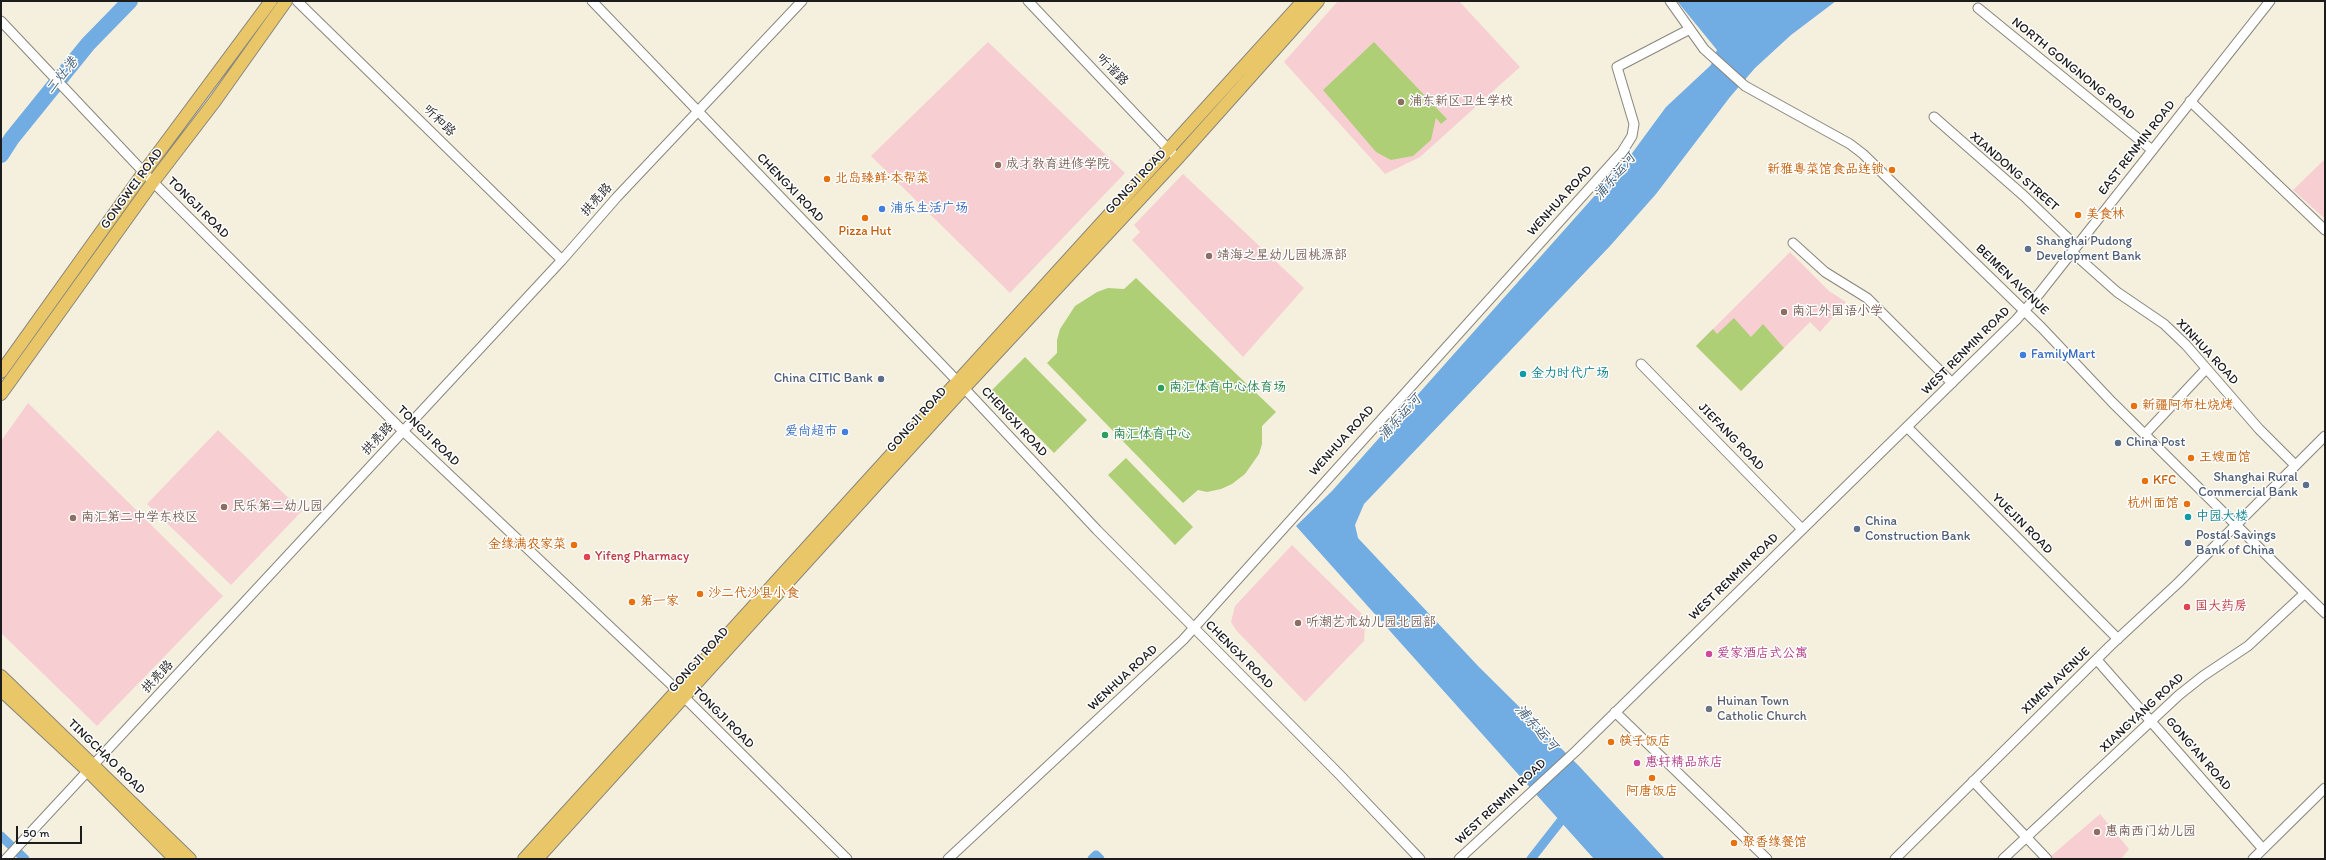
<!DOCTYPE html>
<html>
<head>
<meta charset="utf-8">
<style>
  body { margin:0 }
  #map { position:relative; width:2326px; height:860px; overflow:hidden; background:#f5efde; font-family:Itim,sans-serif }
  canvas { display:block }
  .frame { position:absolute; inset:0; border:2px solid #1c1c1c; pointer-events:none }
  .scale { position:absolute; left:16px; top:826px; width:66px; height:18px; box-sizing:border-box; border:2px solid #1c1c1c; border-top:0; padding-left:5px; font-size:12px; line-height:14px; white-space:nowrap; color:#1c1c1c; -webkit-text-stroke:3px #fff; paint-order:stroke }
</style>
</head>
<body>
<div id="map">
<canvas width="2326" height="860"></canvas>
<div class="frame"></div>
<div class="scale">50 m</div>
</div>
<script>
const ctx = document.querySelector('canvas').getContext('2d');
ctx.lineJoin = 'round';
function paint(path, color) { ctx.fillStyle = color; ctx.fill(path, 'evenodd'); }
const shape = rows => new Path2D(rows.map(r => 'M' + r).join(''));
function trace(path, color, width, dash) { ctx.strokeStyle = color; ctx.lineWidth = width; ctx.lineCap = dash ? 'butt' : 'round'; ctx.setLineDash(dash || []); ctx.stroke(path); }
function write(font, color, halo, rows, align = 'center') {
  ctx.font = font + ' Itim,"LXGW WenKai TC",sans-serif'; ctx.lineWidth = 3; ctx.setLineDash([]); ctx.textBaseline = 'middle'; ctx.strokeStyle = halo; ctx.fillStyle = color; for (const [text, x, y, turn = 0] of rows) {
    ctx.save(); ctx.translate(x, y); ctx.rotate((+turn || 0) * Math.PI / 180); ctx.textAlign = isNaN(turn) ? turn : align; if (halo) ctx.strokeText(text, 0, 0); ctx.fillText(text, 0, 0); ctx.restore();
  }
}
paint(shape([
  [1338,1,1459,1,1520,67,1420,157,1385,174,1284,62],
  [988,42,1125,173,1010,293,871,156],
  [2325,159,2325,219,2293,190],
  [1183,174,1304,288,1243,357,1132,240,1140,232,1134,225],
  [1790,252,1829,291,1846,302,1820,332,1810,322,1741,391,1696,346],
  [28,403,223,596,97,726,1,633,1,441],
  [218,430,302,511,231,585,147,504],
  [1292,545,1362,614,1365,624,1364,641,1305,702,1236,630,1231,622,1235,606],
  [2100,814,2129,849,2121,859,2054,859,2051,856]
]), '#f7cfd2');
paint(shape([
  [1374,42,1447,119,1441,124,1436,118,1431,140,1413,156,1391,160,1376,152,1323,90],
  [1136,278,1276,412,1262,426,1262,444,1259,454,1245,474,1232,484,1221,489,1207,492,1198,490,1183,503,1047,363,1057,353,1057,340,1060,329,1075,306,1097,292,1108,288,1124,289],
  [1734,318,1751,337,1763,324,1784,348,1741,391,1696,346,1713,329,1717,334],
  [1025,357,1087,420,1054,453,992,390],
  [1126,458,1193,527,1175,545,1108,475]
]), '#afcf77');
paint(shape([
  [1677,1,1836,1,1791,35,1755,68,1730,97,1656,194,1610,246,1364,504,1355,525,1358,538,1479,667,1579,766,1665,859,1594,859,1296,526,1332,491,1630,156,1666,107,1711,65,1717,50]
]), '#71ace2');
trace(shape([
  [1,836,25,859],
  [1092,859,1096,855,1100,859],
  [1531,859,1567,813]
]), '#71ace2', 9);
trace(shape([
  [1,155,12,138,88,44,130,1]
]), '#71ace2', 16);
const minor = shape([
  [297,1,562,260],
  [592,1,964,388,1097,530,1339,774,1420,859],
  [1028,1,1173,154],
  [1670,1,1704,49,1745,86,1850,144,1863,154,2042,328,2112,402,2325,613],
  [1978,8,2152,150],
  [1,21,153,182,403,431,677,690,847,859],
  [2190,101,2325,230],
  [1934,117,2024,196,2076,246],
  [1793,243,1825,272,1867,298,1952,383],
  [2072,252,2117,292,2164,324,2186,345,2259,429,2295,465],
  [1641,364,1802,529],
  [1907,427,2118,639],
  [2145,434,2206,369],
  [2097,660,2263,849],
  [1615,712,1767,859],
  [1973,781,2047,859],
  [6,859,562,260,617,197,802,1],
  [948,859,1183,640,1622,152,1632,136,1634,124,1617,67,1690,29],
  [1459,859,1576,751,2016,320,2039,294,2270,1],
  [1895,859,2110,646,2178,583,2325,436],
  [2003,859,2179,695,2203,676,2248,646,2305,593],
  [2253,859,2325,788]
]);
const major = shape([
  [1,372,144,172,271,1],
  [1,394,153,182,215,101,286,1],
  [1,676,190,859],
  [1,690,87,770,175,859],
  [524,859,1303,1],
  [537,859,964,388,1178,158,1318,1]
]);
trace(minor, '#88867d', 11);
trace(major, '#88867d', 14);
trace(minor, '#fff', 9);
trace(major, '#e9c769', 12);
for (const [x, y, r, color] of [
  [1401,102,4,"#8d6e63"],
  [998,165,4,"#8d6e63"],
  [1892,170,4,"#e8710a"],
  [827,179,4,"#e8710a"],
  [882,209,4,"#3f7fe0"],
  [2078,215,4,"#e8710a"],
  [865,218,4,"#e8710a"],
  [2028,249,4,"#5c6f8a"],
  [1209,256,4,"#8d6e63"],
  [1784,312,4,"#8d6e63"],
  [2023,355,4,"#3f7fe0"],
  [1523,374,4,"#0f9aa8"],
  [881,379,4,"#5c6f8a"],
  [1161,388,4,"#2e9e5b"],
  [2134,406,4,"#e8710a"],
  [845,432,4,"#3f7fe0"],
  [1105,435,4,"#2e9e5b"],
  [2118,443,4,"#5c6f8a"],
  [2191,458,4,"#e8710a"],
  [2145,481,4,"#e8710a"],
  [2306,485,4,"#5c6f8a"],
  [2187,504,4,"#e8710a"],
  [224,507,4,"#8d6e63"],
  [2188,517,4,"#0f9aa8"],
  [73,518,4,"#8d6e63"],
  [1857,529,4,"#5c6f8a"],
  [2188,543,4,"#5c6f8a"],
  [574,545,4,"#e8710a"],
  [587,557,4,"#e0444e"],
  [700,594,4,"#e8710a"],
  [632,602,4,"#e8710a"],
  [2187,607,4,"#e0444e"],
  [1298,623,4,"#8d6e63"],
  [1709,654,4,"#d1479c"],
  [1709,709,4,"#6b7280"],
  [1611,742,4,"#e8710a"],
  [1637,763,4,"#d1479c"],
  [1652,778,4,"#e8710a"],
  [2097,832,4,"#8d6e63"],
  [1734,843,4,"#e8710a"]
]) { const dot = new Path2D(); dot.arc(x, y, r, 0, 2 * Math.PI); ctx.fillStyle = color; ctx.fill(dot); trace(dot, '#fff', 1.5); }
write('13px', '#1c1c1c', '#fff', [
  ["NORTH GONGNONG ROAD",2073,69,39],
  ["听谐路",1112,70,46],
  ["听和路",439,121,44],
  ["EAST RENMIN ROAD",2137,148,-52],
  ["XIANDONG STREET",2014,172,41],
  ["GONGJI ROAD",1136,182,-47],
  ["CHENGXI ROAD",790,188,46],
  ["GONGWEI ROAD",132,189,-54],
  ["拱亮路",597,200,-48],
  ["WENHUA ROAD",1560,201,-48],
  ["TONGJI ROAD",198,208,45],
  ["BEIMEN AVENUE",2012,280,44],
  ["WEST RENMIN ROAD",1966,351,-45],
  ["XINHUA ROAD",2207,352,47],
  ["GONGJI ROAD",917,420,-48],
  ["CHENGXI ROAD",1014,422,47],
  ["TONGJI ROAD",428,436,44],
  ["JIEFANG ROAD",1731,437,46],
  ["拱亮路",378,439,-47],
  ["WENHUA ROAD",1342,441,-48],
  ["YUEJIN ROAD",2022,524,45],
  ["WEST RENMIN ROAD",1734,577,-44],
  ["CHENGXI ROAD",1239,655,45],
  ["GONGJI ROAD",699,660,-48],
  ["拱亮路",158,677,-47],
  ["WENHUA ROAD",1123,678,-43],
  ["XIMEN AVENUE",2056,681,-44],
  ["XIANGYANG ROAD",2142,713,-43],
  ["TONGJI ROAD",723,718,45],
  ["GONG'AN ROAD",2198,754,49],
  ["TINGCHAO ROAD",106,757,44],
  ["WEST RENMIN ROAD",1501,802,-43]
]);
write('13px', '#785e54', '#fff', [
  ["浦东新区卫生学校",1409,102],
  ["成才教育进修学院",1006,165],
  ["靖海之星幼儿园桃源部",1217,256],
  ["南汇外国语小学",1792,312],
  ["民乐第二幼儿园",232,507],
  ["南汇第二中学东校区",81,518],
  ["听潮艺术幼儿园北园部",1306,623],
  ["惠南西门幼儿园",2105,832]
], 'left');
write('13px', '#c56008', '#fff', [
  ["新雅粤菜馆食品连锁",1884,170,"right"],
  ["北岛臻鲜·本帮菜",835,179],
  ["美食林",2086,215],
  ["Pizza Hut",865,232,"center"],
  ["新疆阿布杜烧烤",2142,406],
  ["王嫂面馆",2199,458],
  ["KFC",2153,481],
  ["杭州面馆",2179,504,"right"],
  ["金缘满农家菜",566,545,"right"],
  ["沙二代沙县小食",708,594],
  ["第一家",640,602],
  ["筷子饭店",1619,742],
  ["阿唐饭店",1652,792,"center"],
  ["聚香缘餐馆",1742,843]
], 'left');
write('13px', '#366cbe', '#fff', [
  ["浦乐生活广场",890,209],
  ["FamilyMart",2031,355],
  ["爱尚超市",837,432,"right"]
], 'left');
write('13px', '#4e5e75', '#fff', [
  ["Shanghai Pudong",2036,242],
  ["Development Bank",2036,257],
  ["China CITIC Bank",873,379,"right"],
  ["China Post",2126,443],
  ["Shanghai Rural",2298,478,"right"],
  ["Commercial Bank",2298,493,"right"],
  ["China",1865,522],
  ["Construction Bank",1865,537],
  ["Postal Savings",2196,536],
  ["Bank of China",2196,551]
], 'left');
write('13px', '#0d838f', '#fff', [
  ["金力时代广场",1531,374],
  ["中园大楼",2196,517]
], 'left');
write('13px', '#27864d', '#fff', [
  ["南汇体育中心体育场",1169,388],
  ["南汇体育中心",1113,435]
], 'left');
write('13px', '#be3a42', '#fff', [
  ["Yifeng Pharmacy",595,557],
  ["国大药房",2195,607]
], 'left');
write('13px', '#b23c85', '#fff', [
  ["爱家酒店式公寓",1717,654],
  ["惠轩精品旅店",1645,763]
], 'left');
write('13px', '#5b616d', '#fff', [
  ["Huinan Town",1717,702],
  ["Catholic Church",1717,717]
], 'left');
write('italic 14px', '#425d75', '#fff', [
  ["二灶港",62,76,-51],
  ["浦东运河",1615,177,-50],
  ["浦东运河",1400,418,-48],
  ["浦东运河",1536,728,48]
]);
</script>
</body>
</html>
